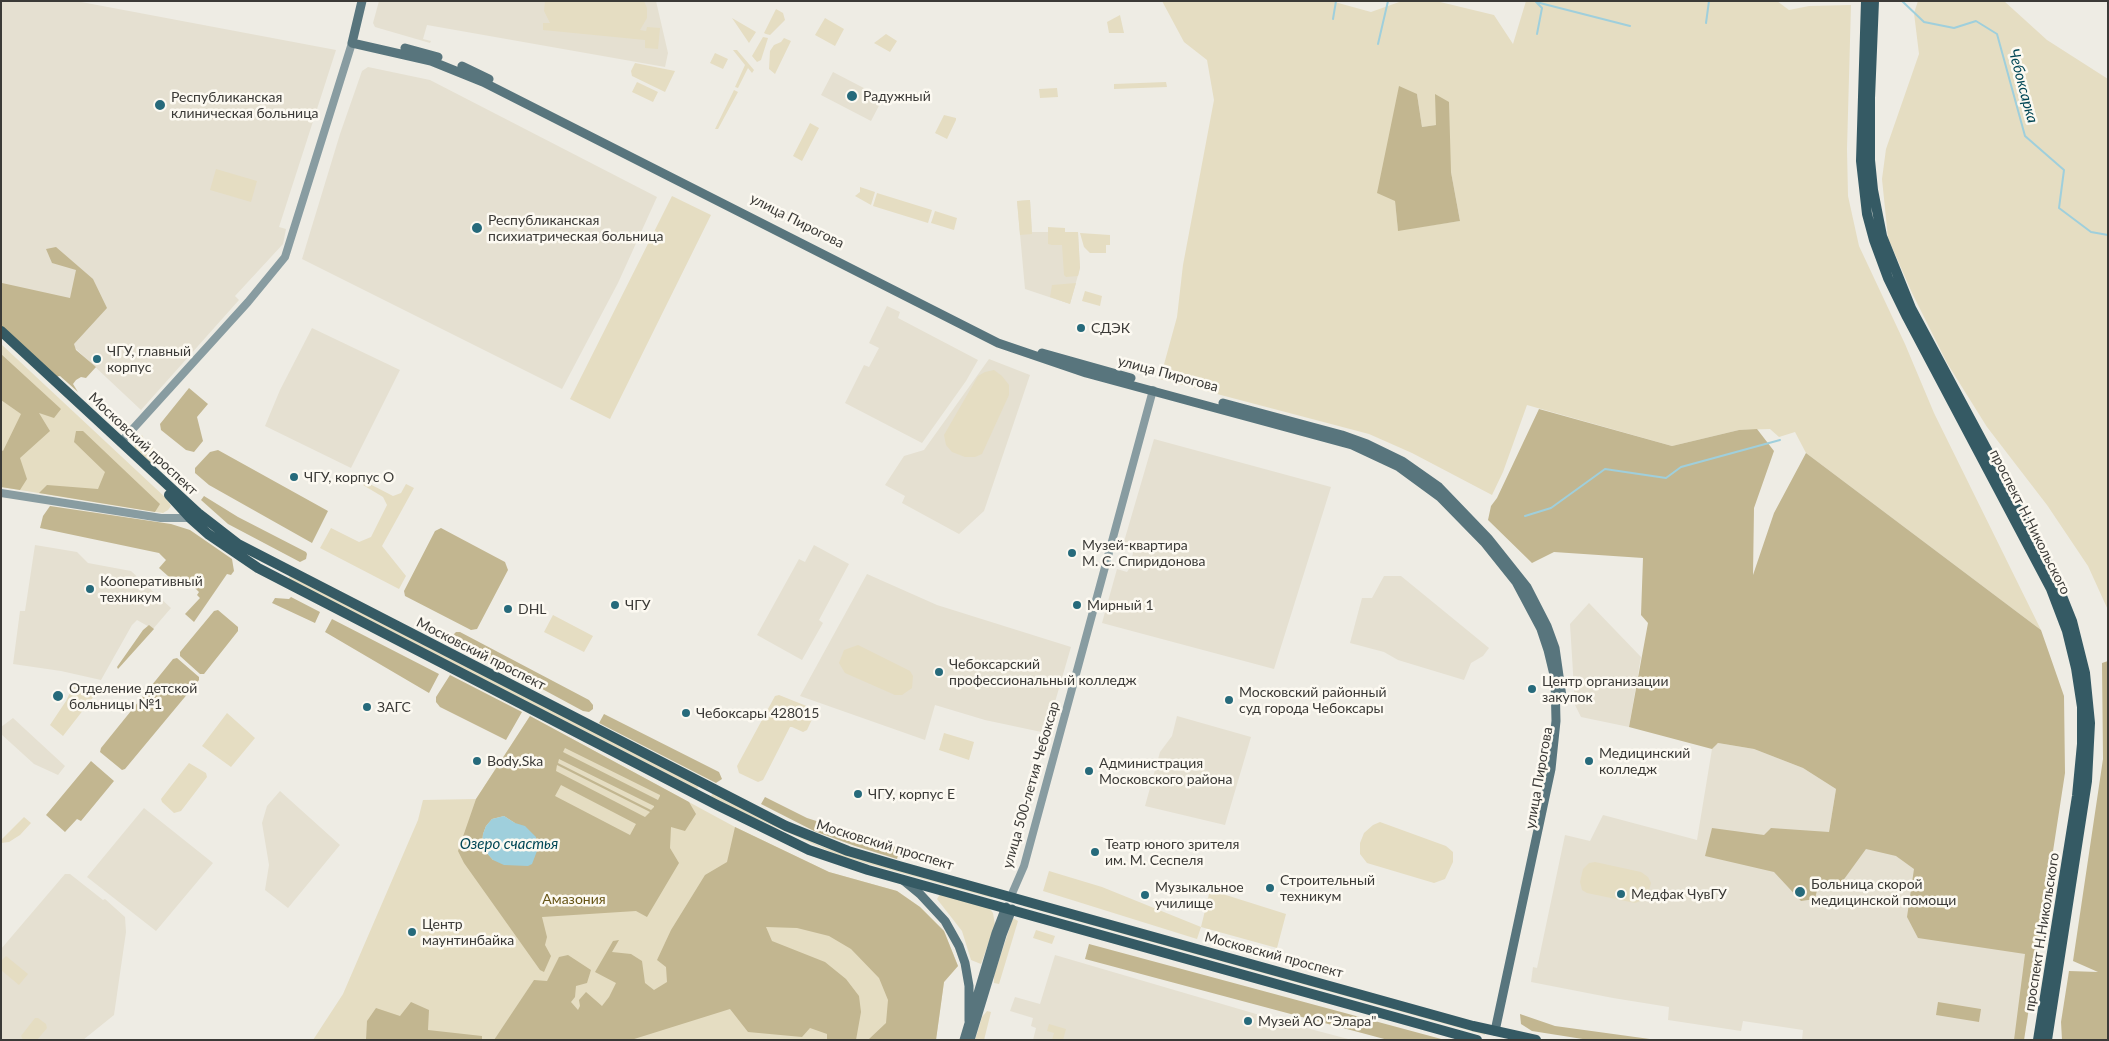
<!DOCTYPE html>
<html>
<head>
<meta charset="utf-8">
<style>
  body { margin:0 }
  #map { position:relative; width:2109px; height:1041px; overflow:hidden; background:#eeece4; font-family:Lato,sans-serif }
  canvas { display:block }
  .frame { position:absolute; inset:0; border:2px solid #3b3a37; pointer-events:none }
</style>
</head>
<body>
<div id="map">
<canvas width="2109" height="1041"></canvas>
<div class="frame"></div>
</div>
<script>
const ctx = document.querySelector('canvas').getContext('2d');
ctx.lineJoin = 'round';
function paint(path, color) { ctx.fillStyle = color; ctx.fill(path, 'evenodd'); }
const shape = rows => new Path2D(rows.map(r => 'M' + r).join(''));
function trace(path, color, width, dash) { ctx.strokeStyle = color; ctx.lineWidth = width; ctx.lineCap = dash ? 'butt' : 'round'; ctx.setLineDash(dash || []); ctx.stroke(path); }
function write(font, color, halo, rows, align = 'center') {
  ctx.font = font + ' Lato,sans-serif'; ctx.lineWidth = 5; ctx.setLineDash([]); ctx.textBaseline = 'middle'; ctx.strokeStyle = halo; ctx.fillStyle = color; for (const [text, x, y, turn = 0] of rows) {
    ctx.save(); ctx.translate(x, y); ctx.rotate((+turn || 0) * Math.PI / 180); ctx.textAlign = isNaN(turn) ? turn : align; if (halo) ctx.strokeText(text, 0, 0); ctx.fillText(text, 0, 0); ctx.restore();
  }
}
paint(shape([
  [1,1,76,1,336,50,279,227,286,229,283,244,235,296,239,300,141,410,75,348,1,286],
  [379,1,656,1,668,53,665,67,427,25,423,39,431,41,430,43,375,27,373,23],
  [368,67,430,80,657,197,618,283,562,389,302,259,340,134,362,71],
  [833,72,883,98,871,121,821,95],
  [1030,200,1032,232,1078,232,1080,268,1070,304,1025,289,1017,201],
  [887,306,900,312,898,318,978,360,966,381,922,443,845,403,864,365,869,367,879,348,869,343],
  [312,328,400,370,351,468,265,426,280,390],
  [989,359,1030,375,984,511,959,534,902,503,905,496,885,485,904,456,924,450],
  [1154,439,1331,487,1274,669,1102,623,1117,569,1127,572,1129,569,1134,549,1123,545],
  [35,545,77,552,88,563,131,571,171,608,153,629,137,620,132,625,101,680,61,671,13,664,20,611,25,611],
  [814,545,849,564,819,620,823,623,802,660,757,635,799,559,805,562],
  [867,574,937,605,1071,647,1046,733,985,720,935,705,925,740,800,696],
  [1384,576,1401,576,1489,648,1483,656,1471,663,1464,680,1398,660,1384,652,1350,643,1362,598,1372,598],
  [1589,603,1641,657,1629,727,1581,717,1575,705,1570,624],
  [1177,716,1251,737,1225,825,1145,806,1160,752,1172,736],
  [13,718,65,766,58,775,34,764,1,734,1,727],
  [1718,743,1754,749,1803,768,1836,789,1829,832,2047,896,2024,1040,1802,1040,1803,1030,1743,1021,1741,1031,1668,1020,1669,1007,1613,998,1531,982,1533,967,1537,968,1565,835,1590,841,1603,815,1697,840,1712,749],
  [280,791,340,845,288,908,265,890,269,865,262,823,267,806],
  [144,808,213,863,156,931,87,877],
  [65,874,70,874,103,900,105,899,125,917,126,932,114,1015,83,1040,1,1040,1,949],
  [1055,955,1280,1021,1352,1040,1033,1040,1036,1028,1031,1026,1033,1018,1010,1011,1015,997,1040,1004]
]), '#e5e0d1');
paint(shape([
  [545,1,644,1,647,8,647,18,640,30,646,31,647,27,660,28,658,49,645,48,645,40,543,30,543,23,550,23,544,11],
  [1162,1,1331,1,1371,12,1402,1,1436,1,1494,15,1513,44,1526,1,1777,1,1789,10,1809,6,1851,5,1847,149,1848,196,1859,246,1905,344,1934,413,2041,630,1806,453,1795,432,1779,437,1770,429,1739,430,1672,446,1527,405,1503,472,1492,495,1412,453,1369,434,1160,379,1177,317,1183,265,1214,100,1207,60,1184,42],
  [1417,94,1422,127,1436,125,1451,172,1460,221,1398,230,1395,201],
  [1918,1,2004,1,2047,40,2108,79,2108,610,2088,566,2047,505,1987,427,1947,363,1912,293,1888,238,1882,179,1886,149,1919,54,1914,13],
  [776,9,783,13,785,20,770,35,766,34,764,33],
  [1120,15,1124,33,1109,33,1107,22],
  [732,18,756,32,749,43],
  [825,18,844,29,835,46,815,35],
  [886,34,897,41,890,52,874,43],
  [763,37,768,38,761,60,757,62,752,56],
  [784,38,791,41,775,74,769,69,770,51,774,45,781,42],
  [733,50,737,50,754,70,752,73,748,68,738,88,735,87,745,65],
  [715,53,728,59,723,69,710,63],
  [635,63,675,71,665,92,632,76,631,71],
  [637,82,658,92,653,102,632,92],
  [1166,82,1167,87,1114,89,1114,84],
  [1057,88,1058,97,1040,98,1039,89],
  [734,90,738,92,718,129,715,129],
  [944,115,956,118,956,120,947,139,935,133],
  [810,123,819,128,802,161,793,156],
  [216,169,257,181,251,202,210,190],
  [860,187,875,192,871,205,855,196,860,192],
  [877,193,932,210,928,223,873,206],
  [672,196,711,215,610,419,570,399],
  [1030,200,1032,234,1020,235,1017,201],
  [935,211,957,218,954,230,931,223],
  [1048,227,1065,228,1065,232,1078,232,1080,268,1078,276,1066,277,1064,275,1062,245,1052,245,1048,244],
  [1080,233,1110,235,1110,245,1106,245,1106,253,1090,253,1084,247],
  [1076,283,1070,304,1050,297,1052,285],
  [1085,291,1102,296,1100,306,1082,301],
  [1,344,167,499,171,506,168,510,163,513,1,487],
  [994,370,1002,376,1009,385,1009,395,982,454,975,457,965,457,952,452,946,445,944,435,978,376,985,372],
  [138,434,143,436,143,438,158,453,154,460,155,467,135,450,134,441],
  [364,481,393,496,401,493,406,484,414,488,382,546,406,576,399,589,320,548,331,528,359,542,371,537,387,505,383,497,363,485],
  [290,576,699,786,697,789,288,579],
  [553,615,593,636,584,652,544,632],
  [858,645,910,671,913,676,912,688,902,695,895,695,845,673,839,663,844,650],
  [74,684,98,691,63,736,50,725,66,701],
  [779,695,814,709,815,713,807,730,803,732,792,727,790,727,763,780,758,782,739,773,737,766,775,696],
  [227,713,255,738,231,767,202,746],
  [530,716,735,827,829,872,897,891,920,907,944,931,958,966,944,982,936,1040,313,1040,343,994,418,820,423,800,476,799],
  [944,733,974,742,969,760,939,750],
  [189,763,206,773,207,777,181,811,174,813,162,802,161,799],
  [713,793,820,846,840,853,992,896,992,898,840,856,733,808,711,796],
  [24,817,31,823,20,835,9,842,1,843,1,840],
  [1380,822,1446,846,1453,852,1453,862,1445,879,1434,883,1367,863,1360,854,1360,843,1364,833,1373,825],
  [1595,862,1641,872,1648,877,1651,883,1648,894,1643,900,1635,903,1587,893,1582,890,1580,882,1583,869,1589,863],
  [1049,871,1102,887,1201,927,1210,890,1286,914,1277,948,1201,927,1197,939,1043,891],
  [940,894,989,908,993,913,995,925,981,964,971,960,962,931,937,899],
  [1023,904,1485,1033,1485,1035,1023,906],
  [1013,918,1018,921,999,984,994,983,994,975],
  [1036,930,1055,936,1052,944,1033,938],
  [6,956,28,974,19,985,1,970,1,961],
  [987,1011,991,1012,984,1040,975,1040,982,1017],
  [35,1018,38,1018,46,1024,47,1028,37,1040,23,1040,21,1036],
  [1049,1024,1066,1029,1063,1040,1052,1040,1054,1033,1047,1031]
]), '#e5ddc2');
paint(shape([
  [1399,86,1417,94,1422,127,1436,125,1435,94,1449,102,1451,172,1460,221,1398,231,1395,201,1377,193],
  [56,247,93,279,107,308,74,344,76,350,96,367,86,378,81,377,76,380,73,384,78,392,60,376,55,377,1,327,2,283,70,298,76,270,52,263,46,249],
  [1,354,61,409,54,418,39,413,50,431,20,458,27,479,20,490,1,487,1,450,3,451,21,414,1,400],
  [189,388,208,404,197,417,203,441,194,452,186,450,161,430,160,424],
  [1539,409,1672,446,1739,430,1757,429,1774,451,1754,508,1753,575,1774,513,1806,453,2041,630,2064,696,2065,773,2024,1040,2014,1040,2025,954,1918,938,1907,917,1914,869,1896,856,1866,849,1842,882,1818,886,1815,899,1801,901,1774,872,1705,856,1712,828,1764,835,1771,828,1829,832,1836,789,1803,768,1754,749,1718,743,1712,749,1629,727,1648,623,1641,615,1643,558,1554,552,1532,563,1488,520,1491,506,1497,498],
  [76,431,83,431,160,504,155,512,39,493,47,485,98,489,105,472,74,442],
  [218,450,328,511,312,543,209,485,195,473,195,468,210,452],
  [204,496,238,517,306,552,307,554,306,559,300,562,228,524,201,500],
  [50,506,171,524,190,530,232,559,234,571,231,575,227,574,194,622,185,614,200,598,197,595,199,592,187,580,179,587,168,576,159,568,166,560,159,553,40,528,43,516],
  [441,528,505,562,508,570,477,629,471,630,405,596,404,591,435,531],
  [291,597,320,612,315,623,272,603,275,598,289,599],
  [218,610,238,627,238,631,204,674,200,674,180,656,180,652,214,611],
  [332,619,439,674,429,693,325,632],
  [149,625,154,629,118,669,117,667,143,630],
  [456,632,460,632,589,700,593,705,593,709,589,712,583,711,457,643,453,639,453,635],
  [177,658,199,677,199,680,125,769,122,770,100,752,101,748,173,659],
  [2108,661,2108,1040,2062,1040,2061,1022,2069,971,2098,972,2073,961,2103,759,2102,663],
  [450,675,522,712,506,740,440,707,436,702,436,697],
  [604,714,719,772,722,779,716,783,599,723],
  [530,716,689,802,696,814,685,831,671,827,670,848,679,863,647,917,636,911,542,917,547,937,545,945,551,956,544,972,540,970,464,863,458,851,476,799],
  [565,748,660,795,660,796,658,800,563,752],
  [559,759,654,806,654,807,651,810,558,763],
  [557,765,650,812,645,817,556,771],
  [561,785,636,824,630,835,555,796],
  [504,816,515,823,493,860,485,851,482,843,483,834,486,826,492,819],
  [91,761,114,781,81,821,77,819,65,832,46,815],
  [765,797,807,818,894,846,899,851,897,859,855,846,814,831,761,804],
  [735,827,829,872,897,891,920,907,944,931,958,966,944,982,936,1040,868,1040,886,1023,888,1000,879,978,851,949,829,936,797,928,766,927,772,941,825,962,846,979,859,996,861,1012,856,1040,827,1040,827,1034,810,1028,802,1037,748,1032,730,1009,631,1040,494,1040,534,980,547,981,559,957,568,955,591,970,587,983,576,986,575,997,571,1002,578,1010,580,1006,579,1000,586,992,602,1006,609,997,616,983,595,972,613,941,619,940,612,952,631,954,642,961,645,983,654,990,667,982,666,967,657,960,671,930,705,875,727,862],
  [1089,944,1445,1040,1388,1040,1085,959],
  [411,1002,429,1010,428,1030,482,1036,482,1040,366,1040,367,1021,376,1008,400,1016],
  [1938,1002,1981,1009,1979,1022,1936,1015],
  [1520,1014,1555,1026,1657,1040,1589,1040,1532,1031,1521,1024]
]), '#c2b690');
paint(shape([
  [504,816,515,823,525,826,536,837,537,851,532,864,528,866,504,865,493,860,485,851,482,843,483,834,486,826,492,819]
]), '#9fcfdc');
trace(shape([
  [1902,1,1924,22,1954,28,1976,21,1997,34,2025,136,2064,170,2059,208,2091,232,2108,235],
  [1536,2,1630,26],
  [1537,3,1542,8,1537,34],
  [1333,19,1336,1],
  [1706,23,1709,1],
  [1378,44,1388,1],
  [1525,516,1551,508,1605,469,1666,478,1681,467,1780,440]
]), '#9fcfdc', 2);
trace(shape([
  [121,442,248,302,285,257,352,43],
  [1,493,161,518,190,518],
  [1011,896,1024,866,1153,390]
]), '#889ca1', 8);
trace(shape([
  [362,1,352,43,431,61,483,82,998,343,1086,373,1352,445,1399,467,1440,497,1484,542,1516,582,1541,629,1548,650,1555,679,1556,721,1551,769,1495,1031],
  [405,48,438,57],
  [462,66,489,79],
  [1042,353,1131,378],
  [1223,403,1342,435,1367,444,1402,461,1439,487,1488,538,1527,587,1547,626,1555,648,1562,697],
  [903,880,920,894,945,921,959,946,965,963,969,986,969,1021],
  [964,1040,996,933,1006,907],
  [970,1040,1002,935,1012,909]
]), '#58757d', 9);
trace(shape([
  [1866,1,1861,161,1867,214,1874,240,1888,278,1907,317,2051,589,2067,631,2076,668,2082,707,2082,744,2077,796,2038,1040],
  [1874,1,1870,98,1870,160,1873,190,1882,236,1911,308,2052,571,2072,621,2085,673,2090,723,2087,781,2047,1040],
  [1,331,198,513,238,544,786,826,848,851,899,866,1473,1026,1536,1040],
  [169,495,190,518,208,534,258,568,717,805,809,850,868,870,1477,1040]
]), '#355a64', 10);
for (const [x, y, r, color] of [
  [852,96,6,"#266a7b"],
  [160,105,6,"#266a7b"],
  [477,228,6,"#266a7b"],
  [1081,328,5,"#266a7b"],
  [97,359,5,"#266a7b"],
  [294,477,5,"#266a7b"],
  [1072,553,5,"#266a7b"],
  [90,589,5,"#266a7b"],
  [615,605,5,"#266a7b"],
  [1077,605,5,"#266a7b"],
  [508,609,5,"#266a7b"],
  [939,672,5,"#266a7b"],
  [1532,689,5,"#266a7b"],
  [58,696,6,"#266a7b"],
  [1229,700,5,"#266a7b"],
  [367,707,5,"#266a7b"],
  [686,713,5,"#266a7b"],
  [477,761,5,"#266a7b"],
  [1589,761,5,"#266a7b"],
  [1089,771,5,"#266a7b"],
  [858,794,5,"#266a7b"],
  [1095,852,5,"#266a7b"],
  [1270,888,5,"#266a7b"],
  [1800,892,6,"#266a7b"],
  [1621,894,5,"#266a7b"],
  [1145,895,5,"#266a7b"],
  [412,932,5,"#266a7b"],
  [1248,1021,5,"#266a7b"]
]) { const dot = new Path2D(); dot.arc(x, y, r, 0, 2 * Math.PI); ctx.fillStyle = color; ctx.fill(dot); trace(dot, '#fcf9f1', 2); }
write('14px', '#3b3a37', '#fcf9f1', [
  ["Радужный",863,96],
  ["Республиканская",171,97],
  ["клиническая больница",171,113],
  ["Республиканская",488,220],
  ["психиатрическая больница",488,236],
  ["СДЭК",1091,328],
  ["ЧГУ, главный",107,351],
  ["корпус",107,367],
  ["ЧГУ, корпус О",304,477],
  ["Музей-квартира",1082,545],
  ["М. С. Спиридонова",1082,561],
  ["Кооперативный",100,581],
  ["техникум",100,597],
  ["ЧГУ",625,605],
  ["Мирный 1",1087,605],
  ["DHL",518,609],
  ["Чебоксарский",949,664],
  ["профессиональный колледж",949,680],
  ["Центр организации",1542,681],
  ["закупок",1542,697],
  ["Отделение детской",69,688],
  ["больницы №1",69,704],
  ["Московский районный",1239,692],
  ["суд города Чебоксары",1239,708],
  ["ЗАГС",377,707],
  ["Чебоксары 428015",696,713],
  ["Медицинский",1599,753],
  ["колледж",1599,769],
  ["Body.Ska",487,761],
  ["Администрация",1099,763],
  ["Московского района",1099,779],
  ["ЧГУ, корпус Е",868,794],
  ["Театр юного зрителя",1105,844],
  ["им. М. Сеспеля",1105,860],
  ["Строительный",1280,880],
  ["техникум",1280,896],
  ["Больница скорой",1811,884],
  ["медицинской помощи",1811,900],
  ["Музыкальное",1155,887],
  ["училище",1155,903],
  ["Медфак ЧувГУ",1631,894],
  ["Центр",422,924],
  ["маунтинбайка",422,940],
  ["Музей АО \"Элара\"",1258,1021]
], 'left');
write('14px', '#3b3a37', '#fcf9f1', [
  ["улица Пирогова",797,221,27],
  ["улица Пирогова",1168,374,15],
  ["Московский проспект",143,444,43],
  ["проспект Н.Никольского",2030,522,63],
  ["Московский проспект",481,654,27],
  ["улица Пирогова",1539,778,-80],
  ["улица 500-летия Чебоксар",1031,785,-74],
  ["Московский проспект",885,845,17],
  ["проспект Н.Никольского",2042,932,-81],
  ["Московский проспект",1274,955,15]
]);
write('14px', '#675516', '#fcf9f1', [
  ["Амазония",574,899]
]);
write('italic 15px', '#004655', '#fcf9f1', [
  ["Чебоксарка",2023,86,75],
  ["Озеро счастья",509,844]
]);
</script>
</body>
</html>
